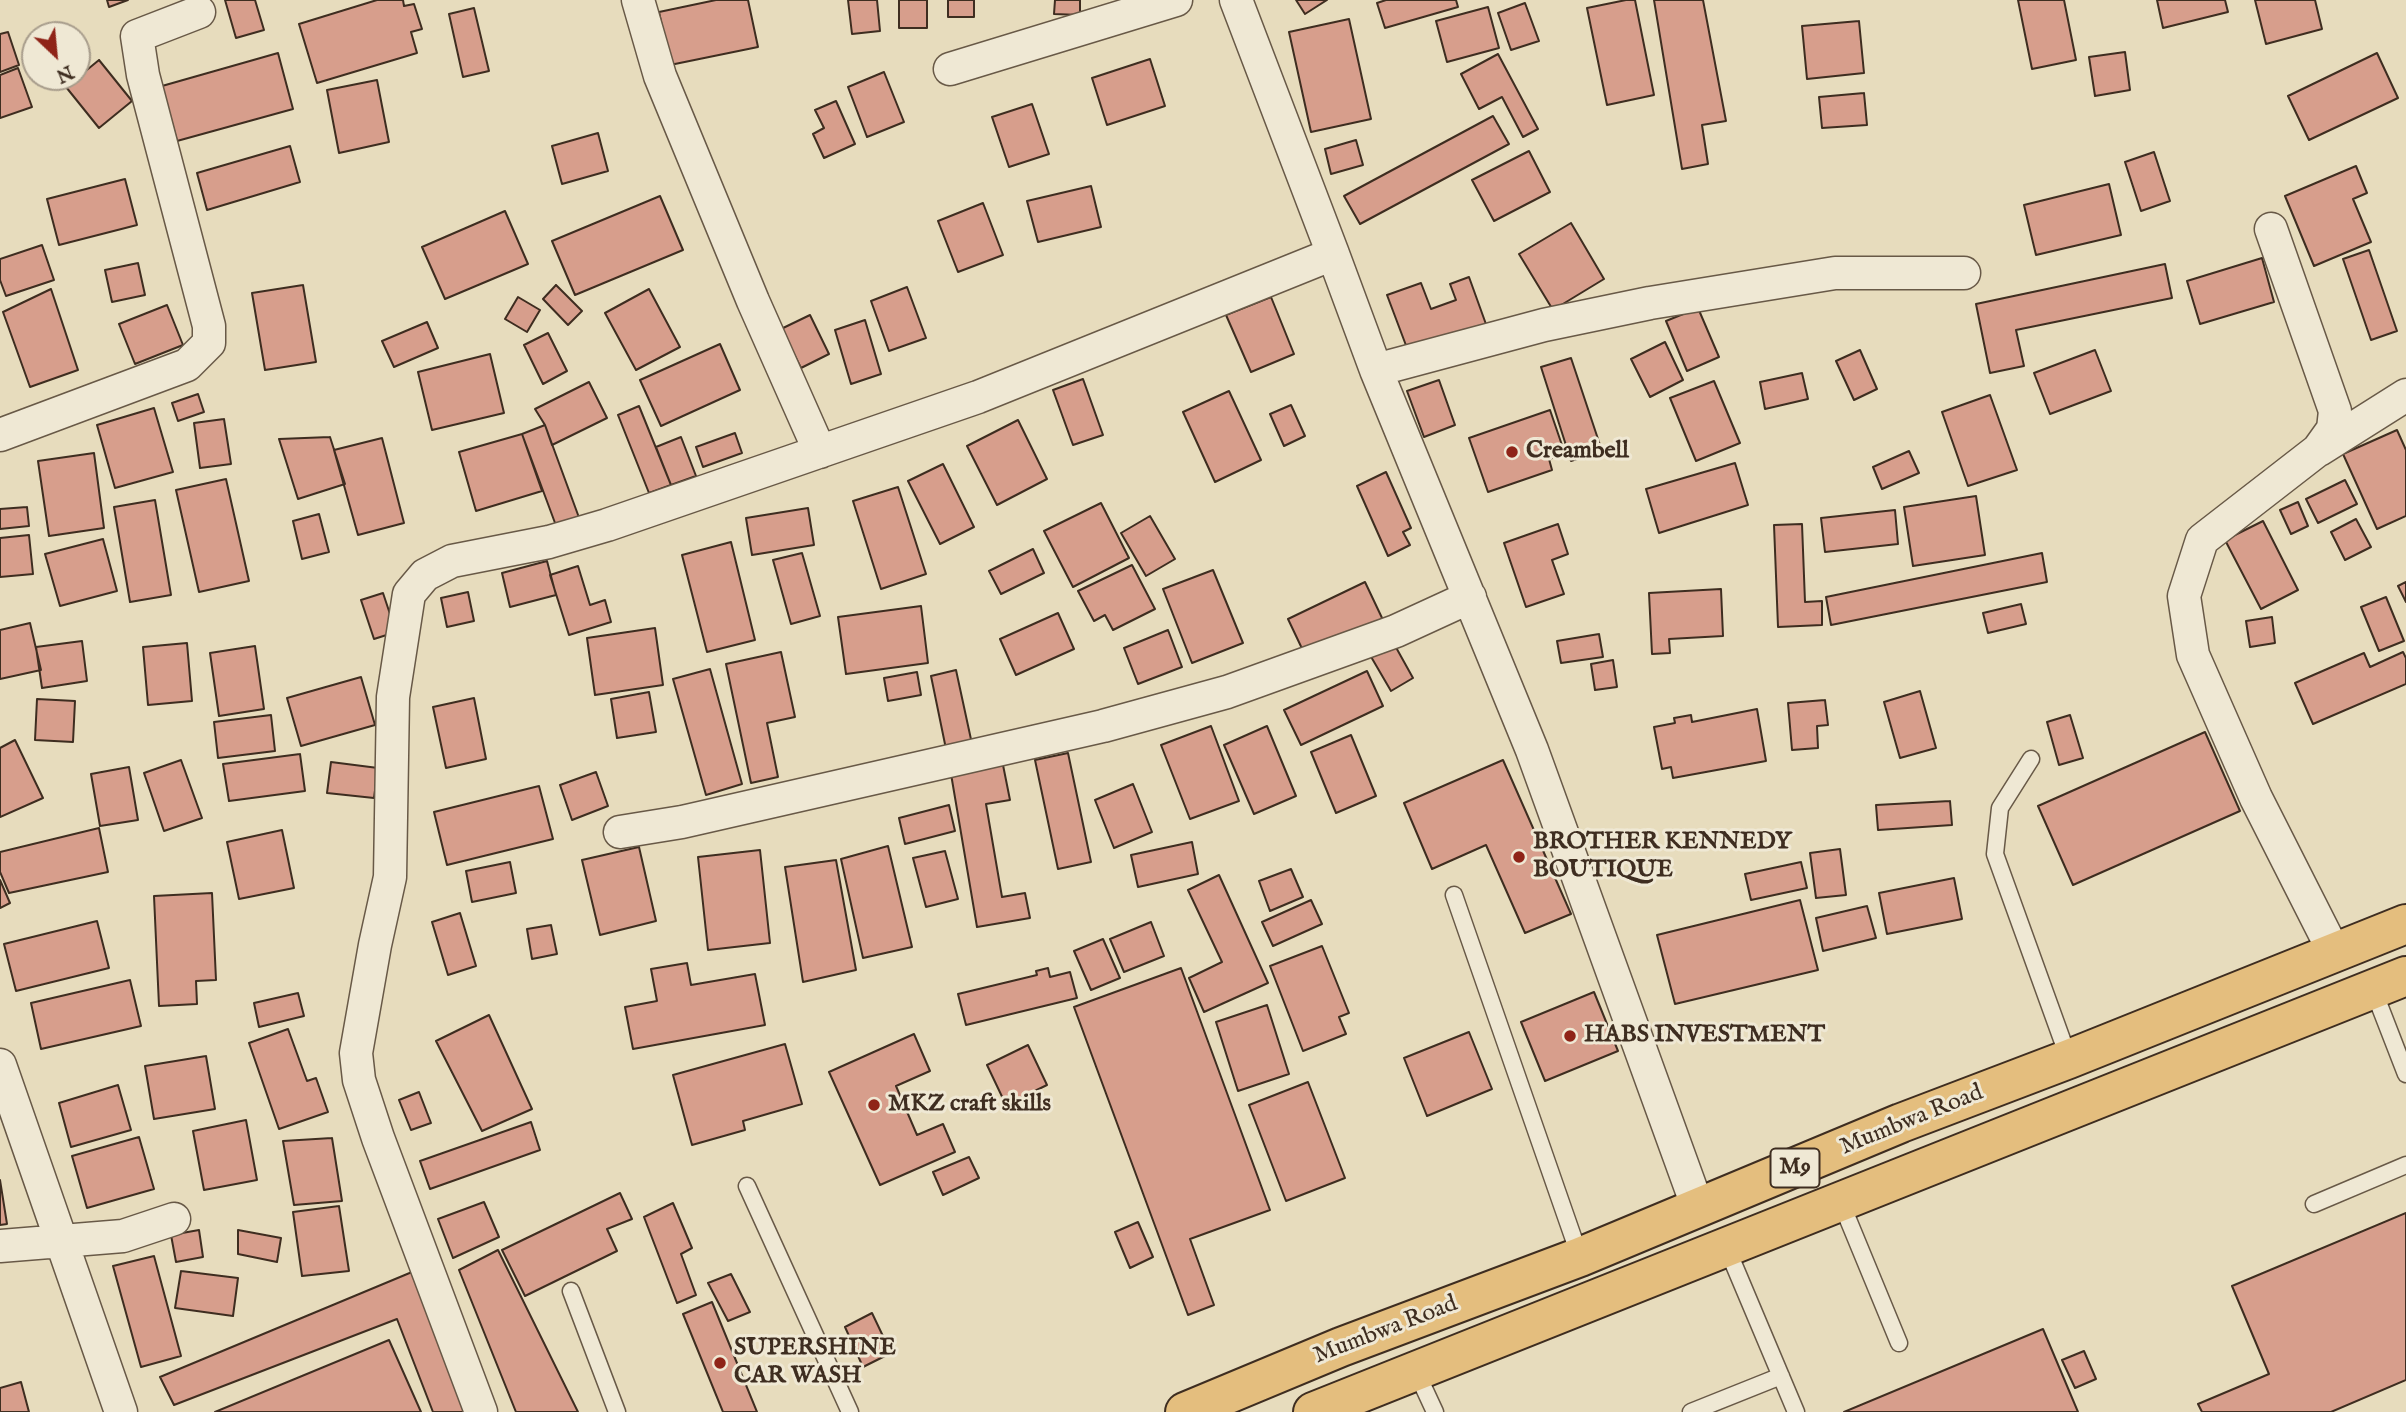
<!DOCTYPE html>
<html>
<head>
<meta charset="utf-8">
<style>
  body { margin:0 }
  #map { position:relative; width:2406px; height:1412px; overflow:hidden; background:#e7dcbd; font-family:"IM FELL English",serif }
  canvas { display:block }
  .north { position:absolute; left:21px; top:21px; width:70px; height:70px; box-sizing:border-box; background:#efe8d4; border:2px solid #a89d8c; border-radius:50%; rotate:154deg; font-size:19px; font-weight:700; line-height:28px; text-align:center; color:#3e2d20 }
  .north::after { content:''; display:block; margin:auto; width:24px; height:32px; background:#8f2418; clip-path:polygon(50% 0,100% 100%,50% 72%,0 100%) }
</style>
</head>
<body>
<div id="map">
<canvas width="2406" height="1412"></canvas>
<div class="north">N</div>
</div>
<script>
const ctx = document.querySelector('canvas').getContext('2d');
ctx.lineJoin = 'round';
function paint(path, color) { ctx.fillStyle = color; ctx.fill(path, 'evenodd'); }
const shape = rows => new Path2D(rows.map(r => 'M' + r).join(''));
function trace(path, color, width, dash) { ctx.strokeStyle = color; ctx.lineWidth = width; ctx.lineCap = dash ? 'butt' : 'round'; ctx.setLineDash(dash || []); ctx.stroke(path); }
function write(font, color, halo, rows, align = 'center') {
  ctx.font = font + ' "IM FELL English",serif'; ctx.lineWidth = 6; ctx.setLineDash([]); ctx.textBaseline = 'middle'; ctx.strokeStyle = halo; ctx.fillStyle = color; for (const [text, x, y, turn = 0] of rows) {
    ctx.save(); ctx.translate(x, y); ctx.rotate((+turn || 0) * Math.PI / 180); ctx.textAlign = isNaN(turn) ? turn : align; if (halo) ctx.strokeText(text, 0, 0); ctx.fillText(text, 0, 0); ctx.restore();
  }
}
const building = shape([
  [107,0,128,0,109,7,107,0],
  [225,0,255,0,264,30,236,38,225,0],
  [377,0,403,0,404,6,414,4,422,29,411,32,417,53,317,83,299,24,377,0],
  [716,0,748,0,758,47,670,65,659,12,716,0],
  [848,0,877,0,880,31,852,34,848,0],
  [899,0,927,0,927,28,899,28,899,0],
  [948,0,974,0,974,17,948,17,948,0],
  [1055,0,1080,0,1080,15,1054,14,1055,0],
  [1296,0,1327,0,1305,14,1296,0],
  [1386,0,1456,0,1458,7,1385,28,1377,3,1386,0],
  [1626,0,1635,0,1654,95,1607,105,1587,8,1626,0],
  [1654,0,1703,0,1726,121,1702,125,1708,164,1682,169,1654,0],
  [2018,0,2064,0,2076,60,2032,69,2018,0],
  [2157,0,2225,0,2228,12,2163,28,2157,0],
  [2255,0,2315,0,2322,29,2266,44,2255,0],
  [1525,3,1539,41,1511,50,1498,13,1525,3],
  [1488,7,1499,48,1447,62,1436,21,1488,7],
  [474,8,489,71,463,77,449,14,474,8],
  [1349,19,1371,119,1311,132,1289,32,1349,19],
  [1859,21,1864,73,1807,79,1802,26,1859,21],
  [8,32,19,65,0,72,0,34,8,32],
  [2125,52,2130,90,2095,96,2089,57,2125,52],
  [278,53,293,109,177,141,162,86,278,53],
  [2377,53,2398,98,2309,140,2288,96,2377,53],
  [1498,54,1538,129,1523,137,1502,97,1479,109,1461,74,1498,54],
  [1150,59,1165,106,1107,125,1092,78,1150,59],
  [99,60,132,101,99,128,66,87,99,60],
  [18,68,32,107,0,118,0,75,18,68],
  [884,72,904,122,867,137,848,87,884,72],
  [377,80,389,142,339,153,327,90,377,80],
  [1864,93,1867,125,1822,128,1819,97,1864,93],
  [836,101,855,144,824,158,813,134,824,128,815,110,836,101],
  [1032,104,1049,154,1009,167,992,117,1032,104],
  [1493,116,1509,144,1360,224,1344,196,1493,116],
  [598,133,608,171,562,184,552,146,598,133],
  [1356,140,1363,165,1331,174,1325,149,1356,140],
  [290,146,300,182,207,210,197,173,290,146],
  [1529,151,1550,192,1494,221,1472,180,1529,151],
  [2154,152,2170,201,2141,211,2125,162,2154,152],
  [2356,166,2367,193,2353,199,2371,242,2314,266,2285,196,2356,166],
  [125,179,137,225,59,245,47,199,125,179],
  [2109,184,2121,235,2036,255,2024,205,2109,184],
  [1091,186,1101,227,1038,242,1027,201,1091,186],
  [660,196,683,250,575,295,552,241,660,196],
  [983,203,1003,255,958,272,938,221,983,203],
  [505,211,528,264,445,299,422,247,505,211],
  [1571,223,1604,279,1553,310,1519,254,1571,223],
  [42,245,54,280,6,296,0,280,0,259,42,245],
  [2369,250,2397,331,2371,340,2343,259,2369,250],
  [2262,258,2274,302,2200,324,2187,281,2262,258],
  [138,263,145,295,112,302,105,270,138,263],
  [2165,264,2172,298,2016,330,2024,366,1990,373,1976,304,2165,264],
  [1469,277,1487,327,1410,356,1387,295,1421,283,1431,309,1456,300,1450,284,1469,277],
  [303,285,316,362,265,370,252,293,303,285],
  [556,285,582,311,568,325,543,299,556,285],
  [907,287,926,338,889,351,871,301,907,287],
  [51,289,78,370,30,387,3,312,51,289],
  [649,289,680,347,636,370,605,313,649,289],
  [518,297,540,310,527,332,505,319,518,297],
  [1271,297,1294,354,1251,372,1226,315,1271,297],
  [167,305,183,345,135,364,119,324,167,305],
  [1698,308,1719,357,1687,371,1666,321,1698,308],
  [810,315,829,354,801,368,781,329,810,315],
  [865,320,881,374,851,384,835,330,865,320],
  [427,322,438,348,394,367,382,341,427,322],
  [548,333,567,371,543,384,524,345,548,333],
  [1665,342,1683,380,1650,397,1631,359,1665,342],
  [720,344,740,390,661,426,640,380,720,344],
  [1860,350,1877,389,1854,400,1836,361,1860,350],
  [2095,350,2111,391,2050,414,2034,373,2095,350],
  [490,354,504,413,432,430,418,372,490,354],
  [1571,358,1602,451,1571,461,1541,367,1571,358],
  [1802,373,1808,399,1765,409,1760,382,1802,373],
  [1083,379,1103,435,1073,445,1053,390,1083,379],
  [1439,380,1455,425,1424,437,1407,391,1439,380],
  [1714,381,1740,443,1696,461,1670,398,1714,381],
  [589,382,607,418,552,445,545,425,535,409,589,382],
  [1229,391,1261,460,1215,482,1183,412,1229,391],
  [198,394,204,412,178,421,172,403,198,394],
  [1990,395,2017,470,1968,486,1942,412,1990,395],
  [1291,405,1305,436,1284,446,1270,414,1291,405],
  [639,406,671,485,649,493,618,415,639,406],
  [154,408,173,472,115,488,97,425,154,408],
  [1550,410,1565,454,1549,459,1552,470,1488,492,1469,438,1550,410],
  [224,419,231,464,200,468,194,423,224,419],
  [1018,420,1047,479,997,505,967,446,1018,420],
  [545,425,581,523,558,531,522,434,545,425],
  [2397,430,2406,450,2406,516,2377,529,2343,454,2397,430],
  [735,433,742,453,703,467,696,447,735,433],
  [522,434,542,491,476,511,459,452,522,434],
  [330,437,345,484,298,499,279,439,330,437],
  [681,437,696,476,671,485,656,447,681,437],
  [382,438,404,523,358,535,334,450,382,438],
  [1909,451,1919,473,1882,489,1873,467,1909,451],
  [94,453,104,528,49,536,38,461,94,453],
  [1735,463,1748,505,1659,533,1646,489,1735,463],
  [943,464,974,527,940,544,908,481,943,464],
  [1386,472,1411,528,1403,532,1410,545,1388,556,1357,486,1386,472],
  [226,479,249,581,199,592,176,490,226,479],
  [2345,480,2357,504,2318,523,2306,499,2345,480],
  [898,487,926,574,881,589,853,501,898,487],
  [1976,496,1985,555,1913,566,1904,507,1976,496],
  [155,500,171,595,130,602,114,507,155,500],
  [2298,502,2308,526,2291,534,2280,510,2298,502],
  [1101,503,1129,558,1073,587,1044,531,1101,503],
  [27,507,29,526,0,529,0,509,27,507],
  [808,508,814,545,752,555,746,518,808,508],
  [1895,510,1898,544,1825,552,1821,518,1895,510],
  [319,514,329,552,302,559,293,521,319,514],
  [1150,516,1175,559,1146,576,1121,533,1150,516],
  [2356,519,2371,547,2345,560,2331,532,2356,519],
  [2263,521,2298,590,2261,609,2225,540,2263,521],
  [1558,524,1568,554,1552,560,1564,594,1526,607,1504,543,1558,524],
  [1802,524,1805,602,1822,601,1822,625,1778,627,1774,525,1802,524],
  [29,535,33,574,0,577,0,538,29,535],
  [103,539,117,591,60,606,45,554,103,539],
  [731,542,755,640,707,652,682,555,731,542],
  [1033,549,1044,573,1001,594,989,571,1033,549],
  [802,553,820,616,791,624,773,560,802,553],
  [2042,553,2047,582,1831,625,1826,597,2042,553],
  [547,561,556,595,510,607,502,573,547,561],
  [1132,565,1155,609,1113,630,1105,615,1094,621,1078,591,1132,565],
  [578,566,590,605,605,600,611,622,569,635,550,575,578,566],
  [1213,570,1243,643,1192,663,1163,589,1213,570],
  [1365,582,1383,620,1306,657,1288,619,1365,582],
  [2406,582,2406,602,2398,586,2406,582],
  [1721,589,1723,636,1669,639,1670,653,1652,654,1649,593,1721,589],
  [468,592,474,621,447,627,441,598,468,592],
  [383,593,396,632,374,639,361,600,383,593],
  [2386,597,2404,641,2379,651,2361,607,2386,597],
  [2021,604,2026,624,1988,633,1983,613,2021,604],
  [921,606,928,663,846,674,838,617,921,606],
  [1058,613,1074,649,1016,675,1000,639,1058,613],
  [2272,617,2275,643,2250,647,2246,621,2272,617],
  [30,623,41,670,0,679,0,630,30,623],
  [655,628,663,685,595,695,587,638,655,628],
  [1168,630,1182,667,1138,684,1124,648,1168,630],
  [1599,634,1603,657,1561,663,1557,641,1599,634],
  [82,641,87,681,42,688,36,647,82,641],
  [1393,642,1413,678,1391,691,1370,655,1393,642],
  [187,643,192,701,148,705,143,647,187,643],
  [255,646,264,709,219,716,210,653,255,646],
  [781,652,795,717,767,723,778,777,751,783,726,664,781,652],
  [2403,652,2406,658,2406,684,2313,724,2295,683,2364,653,2370,667,2403,652],
  [1613,660,1617,687,1595,690,1591,664,1613,660],
  [710,669,742,784,706,795,673,679,710,669],
  [956,670,972,744,946,749,931,676,956,670],
  [1367,671,1383,706,1301,745,1284,710,1367,671],
  [917,672,921,695,888,701,884,678,917,672],
  [361,677,375,725,301,746,287,698,361,677],
  [1920,691,1936,748,1900,758,1884,702,1920,691],
  [649,692,656,732,617,738,611,699,649,692],
  [474,698,486,759,446,768,433,707,474,698],
  [37,699,75,701,73,742,35,740,37,699],
  [1825,700,1828,725,1817,726,1818,748,1792,750,1788,703,1825,700],
  [1757,709,1766,761,1673,778,1671,767,1662,769,1654,727,1675,723,1674,718,1691,715,1692,722,1757,709],
  [271,715,275,751,218,758,214,722,271,715],
  [2070,715,2083,758,2059,765,2047,722,2070,715],
  [1211,726,1239,801,1190,819,1161,745,1211,726],
  [1267,726,1296,796,1254,814,1224,745,1267,726],
  [2205,732,2240,811,2073,885,2038,806,2205,732],
  [1351,735,1376,796,1336,813,1311,752,1351,735],
  [15,740,43,798,0,817,0,748,15,740],
  [1068,753,1091,862,1058,869,1035,760,1068,753],
  [300,754,305,791,229,801,223,764,300,754],
  [181,760,202,818,164,831,144,773,181,760],
  [1503,760,1571,914,1525,933,1486,845,1432,869,1404,803,1503,760],
  [331,762,378,768,374,798,327,793,331,762],
  [1003,765,1010,800,986,804,1002,897,1025,893,1030,918,977,927,951,774,1003,765],
  [129,767,138,820,100,826,91,774,129,767],
  [596,772,608,806,572,820,560,785,596,772],
  [1133,784,1152,832,1114,848,1095,800,1133,784],
  [539,786,553,839,447,865,434,812,539,786],
  [1950,801,1952,825,1878,830,1876,805,1950,801],
  [949,805,955,831,905,844,899,818,949,805],
  [99,828,108,872,9,893,0,872,0,852,99,828],
  [282,830,294,888,239,899,227,842,282,830],
  [1192,842,1198,874,1138,887,1131,855,1192,842],
  [888,846,912,947,863,958,841,859,888,846],
  [639,847,656,921,600,935,582,860,639,847],
  [1840,849,1846,895,1816,898,1810,853,1840,849],
  [760,850,770,943,708,950,698,857,760,850],
  [945,851,958,899,926,907,913,858,945,851],
  [836,860,856,970,803,982,785,867,836,860],
  [510,862,516,893,472,902,466,871,510,862],
  [1801,862,1807,888,1751,900,1745,874,1801,862],
  [1291,869,1303,897,1270,911,1259,881,1291,869],
  [1219,875,1268,983,1204,1012,1189,978,1222,962,1188,890,1219,875],
  [1954,878,1962,919,1887,934,1879,893,1954,878],
  [0,880,10,903,0,908,0,880],
  [212,893,216,980,196,981,197,1004,159,1006,154,896,212,893],
  [1311,900,1322,924,1273,946,1262,922,1311,900],
  [1800,900,1818,970,1675,1004,1657,935,1800,900],
  [1867,906,1876,938,1823,951,1816,918,1867,906],
  [460,913,476,966,448,975,432,922,460,913],
  [97,921,109,968,16,991,4,944,97,921],
  [1151,922,1164,956,1124,972,1110,939,1151,922],
  [551,925,557,954,532,959,527,929,551,925],
  [1103,939,1120,978,1091,990,1074,951,1103,939],
  [1322,946,1349,1013,1339,1017,1346,1034,1303,1051,1270,966,1322,946],
  [687,963,691,985,755,974,765,1025,633,1049,625,1007,657,1001,651,969,687,963],
  [1048,968,1050,977,1070,972,1077,998,966,1025,958,994,1037,975,1036,971,1048,968],
  [1181,968,1270,1210,1190,1239,1214,1305,1188,1315,1074,1007,1181,968],
  [130,980,141,1026,41,1049,31,1003,130,980],
  [1594,992,1618,1051,1545,1081,1521,1022,1594,992],
  [298,993,304,1016,259,1027,254,1003,298,993],
  [1267,1005,1289,1074,1238,1091,1216,1022,1267,1005],
  [489,1015,532,1109,482,1131,436,1041,489,1015],
  [288,1029,307,1081,316,1078,328,1112,279,1129,249,1043,288,1029],
  [1469,1032,1492,1089,1427,1116,1404,1058,1469,1032],
  [914,1034,930,1071,896,1086,917,1135,943,1124,955,1152,880,1185,829,1072,914,1034],
  [785,1044,802,1104,743,1121,745,1130,692,1145,673,1075,785,1044],
  [1028,1045,1047,1085,1006,1105,987,1065,1028,1045],
  [206,1056,215,1109,154,1119,145,1066,206,1056],
  [1308,1082,1345,1178,1286,1201,1249,1105,1308,1082],
  [118,1085,131,1130,71,1147,59,1103,118,1085],
  [419,1092,431,1123,411,1130,399,1100,419,1092],
  [246,1120,257,1180,204,1190,193,1131,246,1120],
  [531,1122,540,1150,430,1189,420,1161,531,1122],
  [139,1137,154,1189,87,1208,72,1156,139,1137],
  [332,1138,342,1201,294,1205,283,1141,332,1138],
  [969,1157,979,1178,943,1195,933,1172,969,1157],
  [0,1180,7,1224,0,1225,0,1180],
  [620,1193,632,1219,607,1229,617,1251,525,1296,502,1250,620,1193],
  [484,1202,499,1237,453,1258,438,1219,484,1202],
  [673,1203,692,1248,681,1254,696,1295,677,1303,644,1217,673,1203],
  [339,1206,349,1271,302,1276,293,1212,339,1206],
  [2406,1213,2406,1380,2331,1412,2202,1412,2198,1404,2269,1374,2232,1286,2406,1213],
  [1138,1222,1153,1257,1130,1268,1115,1232,1138,1222],
  [199,1230,203,1257,176,1262,171,1235,199,1230],
  [238,1230,281,1238,277,1262,238,1254,238,1230],
  [498,1250,578,1412,516,1412,459,1270,498,1250],
  [154,1256,181,1356,141,1367,113,1266,154,1256],
  [181,1271,238,1278,233,1316,175,1308,181,1271],
  [412,1272,467,1412,433,1412,397,1319,174,1405,160,1377,412,1272],
  [731,1274,750,1312,728,1321,708,1283,731,1274],
  [712,1302,757,1412,723,1412,683,1314,712,1302],
  [872,1313,891,1353,863,1367,845,1327,872,1313],
  [2043,1329,2078,1412,1844,1412,2043,1329],
  [389,1340,421,1412,215,1412,389,1340],
  [2084,1351,2096,1379,2075,1388,2062,1360,2084,1351],
  [21,1382,29,1412,0,1412,0,1388,21,1382]
]);
paint(building, '#d79e8c');
trace(building, '#3e2d20', 2);
const lane = shape([
  [2031,759,2000,808,1995,854,2069,1059],
  [1454,895,1580,1257],
  [2373,989,2406,1074],
  [747,1186,850,1412],
  [1840,1200,1899,1343],
  [2314,1204,2406,1165],
  [1726,1246,1796,1412],
  [571,1291,617,1412],
  [1416,1371,1435,1412],
  [1691,1412,1781,1376]
]);
const street = shape([
  [638,0,660,76,753,301,820,452],
  [950,69,1176,0],
  [2271,229,2335,411,2333,429,2318,450,2202,540,2184,596,2193,655,2256,798,2335,954],
  [1333,254,1376,370,1532,750,1698,1208],
  [1376,370,1544,325,1650,303,1835,273,1964,273],
  [0,435,187,365,209,343,209,326,143,75,137,36,199,12],
  [2319,450,2406,395],
  [620,832,682,822,1103,726,1227,692,1396,631,1470,597],
  [0,1065,121,1412],
  [0,1246,123,1236,174,1219],
  [481,1412,378,1138,359,1080,356,1053,375,945,390,877,393,697,409,594,425,575,452,561,549,542,607,525,978,397,1333,254,1236,0]
]);
const primary = shape([
  [1185,1412,1341,1347,1580,1257,1901,1123,2069,1059,2406,924],
  [1313,1412,2406,976]
]);
trace(lane, '#685947', 19);
trace(street, '#685947', 35);
trace(primary, '#3e2d20', 42);
trace(lane, '#efe8d4', 16);
trace(street, '#efe8d4', 32);
trace(primary, '#e4be7e', 38);
for (const [x, y, r, color] of [
  [1512,452,7,"#8f2418"],
  [1519,857,7,"#8f2418"],
  [1570,1036,7,"#8f2418"],
  [874,1105,7,"#8f2418"],
  [720,1363,7,"#8f2418"]
]) { const dot = new Path2D(); dot.arc(x, y, r, 0, 2 * Math.PI); ctx.fillStyle = color; ctx.fill(dot); trace(dot, '#efe8d4', 2.5); }
for (const [x, y, w] of [
  [1795,1168,49]
]) { const box = new Path2D(); box.roundRect(x - w / 2, y - 19.5, w, 39, 5); ctx.fillStyle = '#efe8d4'; ctx.fill(box); trace(box, '#3e2d20', 2); }
write('bold 23px', '#3e2d20', null, [
  ["M9",1795,1168]
]);
write('bold 24px', '#3e2d20', '#efe8d4', [
  ["Creambell",1526,452],
  ["BROTHER KENNEDY",1533,843],
  ["BOUTIQUE",1533,871],
  ["HABS INVESTMENT",1584,1036],
  ["MKZ craft skills",888,1105],
  ["SUPERSHINE",734,1349],
  ["CAR WASH",734,1377]
], 'left');
write('24px', '#3e2d20', '#efe8d4', [
  ["Mumbwa Road",1912,1121,-22],
  ["Mumbwa Road",1386,1331,-21]
]);
</script>
</body>
</html>
